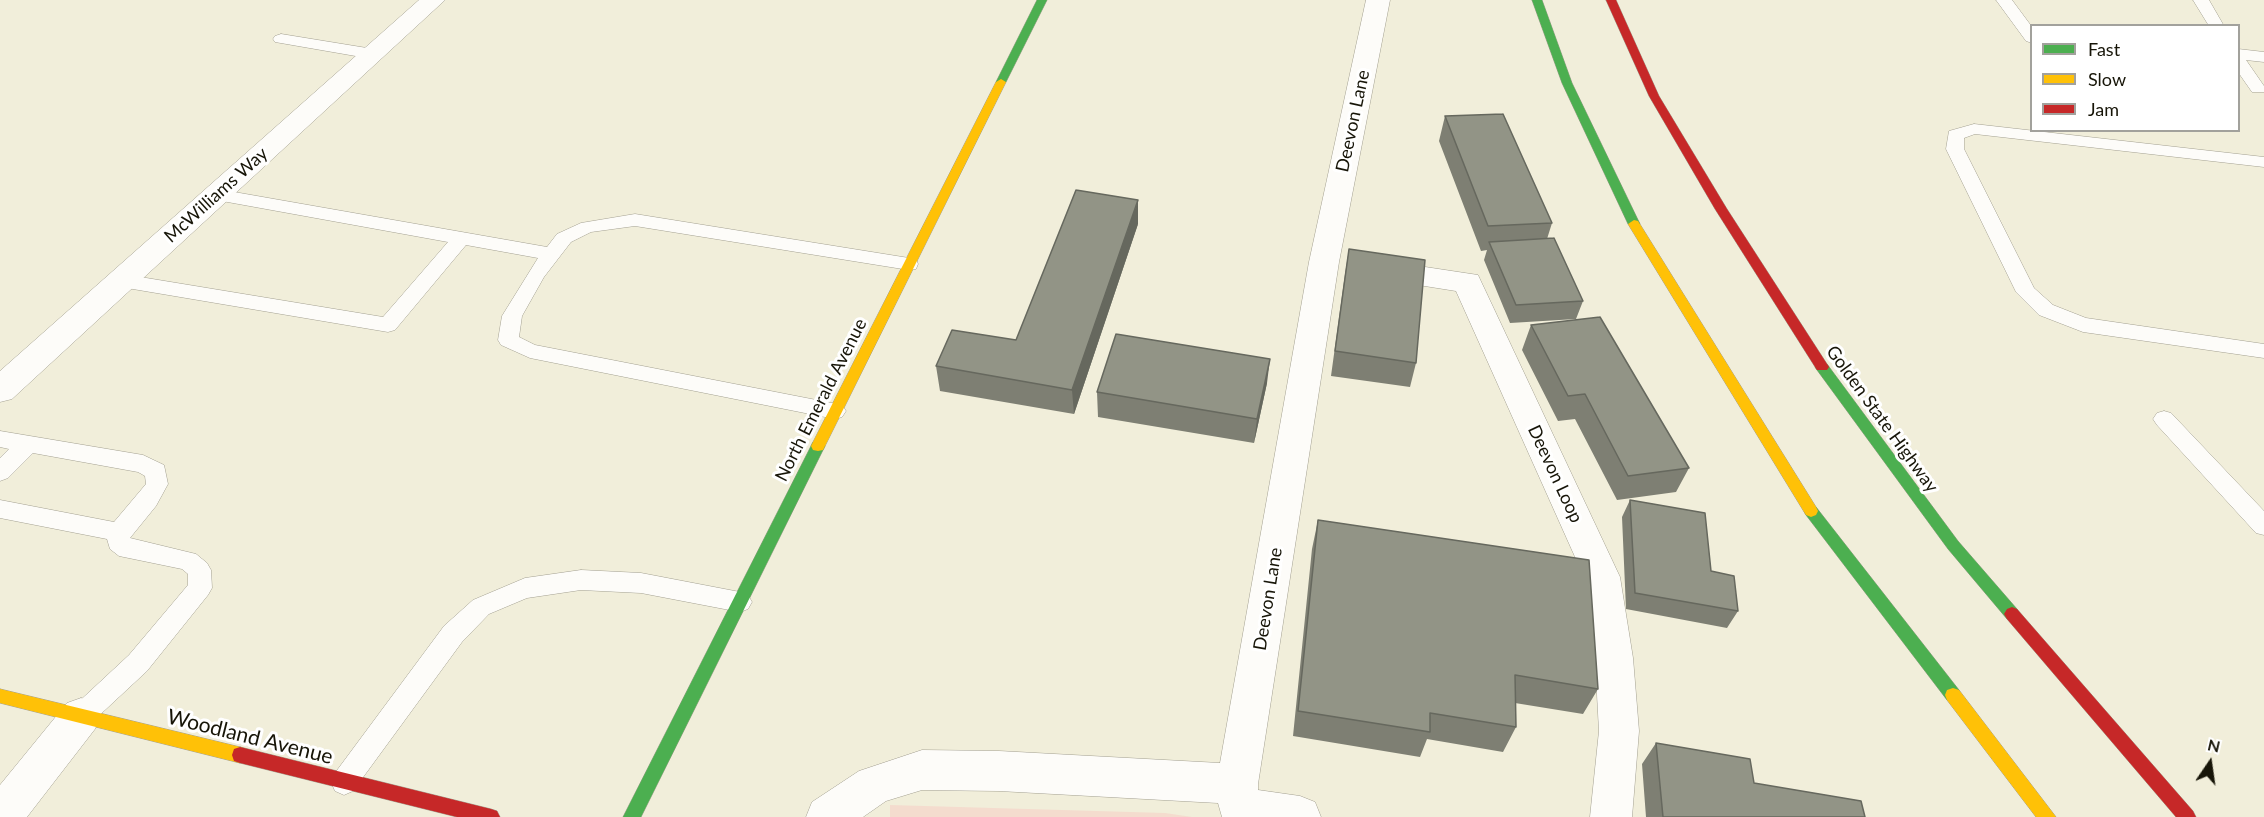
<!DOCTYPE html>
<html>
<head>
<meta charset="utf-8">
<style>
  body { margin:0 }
  #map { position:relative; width:2264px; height:817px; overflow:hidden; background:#f1eeda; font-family:Lato,sans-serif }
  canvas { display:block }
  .legend { position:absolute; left:2030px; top:24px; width:210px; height:108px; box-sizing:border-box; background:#fff; border:2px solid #a2a19c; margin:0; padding:8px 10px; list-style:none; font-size:18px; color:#171508 }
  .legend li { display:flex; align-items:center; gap:12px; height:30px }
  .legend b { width:30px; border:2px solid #a2a19c }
  .north { position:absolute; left:2180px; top:733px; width:60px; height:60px; -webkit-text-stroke:4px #fff; paint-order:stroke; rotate:13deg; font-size:16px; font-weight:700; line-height:24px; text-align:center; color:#171508 }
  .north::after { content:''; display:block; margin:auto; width:21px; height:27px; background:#171508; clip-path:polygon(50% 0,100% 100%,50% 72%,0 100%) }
</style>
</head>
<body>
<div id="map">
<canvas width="2264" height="817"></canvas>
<ul class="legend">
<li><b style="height:8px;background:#4caf50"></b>Fast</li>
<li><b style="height:8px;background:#ffc107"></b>Slow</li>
<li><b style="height:8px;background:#c62828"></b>Jam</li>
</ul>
<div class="north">N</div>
</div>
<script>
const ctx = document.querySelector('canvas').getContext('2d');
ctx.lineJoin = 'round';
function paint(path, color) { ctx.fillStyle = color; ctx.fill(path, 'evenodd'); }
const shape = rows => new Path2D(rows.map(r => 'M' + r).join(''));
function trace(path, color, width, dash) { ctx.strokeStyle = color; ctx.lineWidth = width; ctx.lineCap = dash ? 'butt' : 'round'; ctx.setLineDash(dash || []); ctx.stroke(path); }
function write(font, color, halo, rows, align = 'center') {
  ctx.font = font + ' Lato,sans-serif'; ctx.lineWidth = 6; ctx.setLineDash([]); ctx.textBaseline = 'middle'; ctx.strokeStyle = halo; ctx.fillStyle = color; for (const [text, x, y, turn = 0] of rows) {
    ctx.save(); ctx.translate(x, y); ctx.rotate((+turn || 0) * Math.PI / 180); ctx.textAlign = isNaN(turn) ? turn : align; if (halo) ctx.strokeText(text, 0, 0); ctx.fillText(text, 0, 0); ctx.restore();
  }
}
paint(shape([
  [890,805,1165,813,1192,817,890,817]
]), '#f4dcce');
const lane = shape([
  [1996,0,2012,0,2032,27,2032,43,2026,41,1996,0],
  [2193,0,2209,0,2224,26,2209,26,2193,0],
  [281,34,373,49,381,54,373,59,275,42,273,39,275,36,281,34],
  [2238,49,2264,52,2264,62,2246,60,2264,86,2264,92,2252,92,2238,72,2238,49],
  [1974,124,2264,157,2264,167,1975,134,1964,138,1964,149,2034,288,2053,305,2086,318,2264,344,2264,358,2083,332,2039,315,2016,292,1946,149,1949,131,1974,124],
  [217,189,547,247,557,234,581,223,635,214,909,258,916,259,918,264,916,269,909,270,635,226,591,232,571,242,544,277,522,316,519,337,535,345,842,405,846,411,842,417,835,419,530,358,501,345,498,340,502,316,538,258,466,245,395,330,388,332,115,286,112,281,115,276,122,274,383,317,448,242,211,199,208,195,217,189],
  [2164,411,2171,413,2264,511,2264,535,2256,533,2157,425,2153,419,2157,413,2164,411],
  [0,431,143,455,164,465,168,484,156,506,130,538,196,554,207,563,211,570,212,588,208,595,147,671,90,724,81,728,72,724,68,716,72,708,129,655,188,585,188,574,182,569,119,556,110,549,107,539,0,518,0,500,114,522,146,484,145,476,138,472,33,453,8,478,0,481,0,458,9,449,0,447,0,431],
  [581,570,641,573,740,592,748,595,752,602,748,609,740,612,641,593,581,590,527,598,489,614,462,642,353,791,344,795,335,791,331,782,335,773,444,626,473,600,525,578,581,570]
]);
const street = shape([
  [419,0,445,0,12,399,0,402,0,371,419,0],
  [1366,0,1390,0,1339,262,1258,784,1258,790,1300,796,1315,802,1321,817,1222,817,1218,803,999,791,922,790,886,801,863,817,806,817,812,802,859,771,922,750,999,751,1220,763,1309,262,1366,0],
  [1379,260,1478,275,1620,577,1633,658,1639,731,1632,817,1590,817,1599,731,1595,658,1584,577,1456,291,1368,277,1364,270,1368,263,1379,260],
  [81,698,95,703,101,716,95,729,27,817,0,817,0,785,67,703,81,698]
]);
const fast = shape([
  [1037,0,1047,0,1006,82,1001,85,997,84,996,82,1037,0],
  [1532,0,1542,0,1572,83,1640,224,1638,227,1634,228,1628,224,1562,83,1532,0],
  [1822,362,1827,364,1958,541,2017,609,2020,614,2017,619,2012,621,2007,619,1948,549,1817,370,1815,367,1817,364,1822,362],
  [818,441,823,442,825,446,641,817,623,817,811,446,813,442,818,441],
  [1811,505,1816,507,1959,690,1961,695,1959,700,1953,702,1947,700,1806,515,1804,511,1806,507,1811,505]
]);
const slow = shape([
  [1001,79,1006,82,825,446,823,450,818,451,813,450,811,446,996,82,1001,79],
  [1634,220,1638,221,1816,507,1818,511,1816,515,1811,517,1806,515,1628,224,1634,220],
  [1953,688,1959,690,2056,817,2036,817,1947,700,1945,695,1947,690,1953,688],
  [0,689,240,747,246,749,248,755,246,761,240,763,0,703,0,689]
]);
const jam = shape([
  [1606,0,1616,0,1659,96,1727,209,1827,364,1829,367,1827,370,1817,370,1715,209,1649,96,1606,0],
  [2012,607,2017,609,2193,811,2196,817,2176,817,2007,619,2004,614,2007,609,2012,607],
  [240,747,491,809,497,811,500,817,457,817,240,763,234,761,232,755,234,749,240,747]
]);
trace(lane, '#a3a091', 1);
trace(street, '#a3a091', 1);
trace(fast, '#a3a091', 1);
trace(slow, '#a3a091', 1);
trace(jam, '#a3a091', 1);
paint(lane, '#fdfcf9');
paint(street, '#fdfcf9');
paint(fast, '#4caf50');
paint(slow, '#ffc107');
paint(jam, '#c62828');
paint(shape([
  [1445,116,1552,223,1547,239,1583,301,1576,319,1510,323,1484,260,1487,250,1481,251,1439,141],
  [1138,224,1074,414,940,391,936,366,1016,340],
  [1349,249,1416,363,1410,387,1331,376,1345,274],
  [1531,325,1689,468,1676,492,1617,500,1575,419,1558,421,1522,350],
  [1267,383,1254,443,1098,417,1097,392],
  [1630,500,1711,571,1738,611,1727,628,1626,609,1622,517],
  [1318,520,1598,689,1583,714,1515,703,1516,727,1503,752,1427,739,1420,757,1293,736,1312,549],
  [1656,743,1754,783,1865,817,1646,817,1642,764]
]), '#7e7f73');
paint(shape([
  [1138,200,1138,224,1074,414,1072,390],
  [1270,359,1267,383,1254,443,1257,419]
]), '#66685e');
const building = shape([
  [1503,114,1552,223,1488,226,1445,116,1503,114],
  [1076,190,1138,200,1072,390,936,366,952,330,1016,340,1076,190],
  [1554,238,1583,301,1516,305,1489,242,1554,238],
  [1349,249,1425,260,1416,363,1335,351,1349,249],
  [1600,317,1689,468,1628,476,1585,394,1568,396,1531,325,1600,317],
  [1116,334,1270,359,1257,419,1097,392,1116,334],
  [1630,500,1705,513,1711,571,1734,576,1738,611,1635,593,1630,500],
  [1318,520,1589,560,1598,689,1515,675,1516,727,1430,713,1430,732,1298,711,1318,520],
  [1656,743,1750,759,1754,783,1861,801,1865,817,1663,817,1656,743]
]);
paint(building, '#929486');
trace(building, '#66685e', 1.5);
write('18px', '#171508', '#fff', [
  ["Deevon Lane",1353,121,-78],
  ["McWilliams Way",216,195,-42],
  ["North Emerald Avenue",821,400,-63],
  ["Golden State Highway",1882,419,54],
  ["Deevon Loop",1555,474,65],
  ["Deevon Lane",1268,599,-81]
]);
write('21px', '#171508', '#fff', [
  ["Woodland Avenue",250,737,14]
]);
</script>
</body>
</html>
